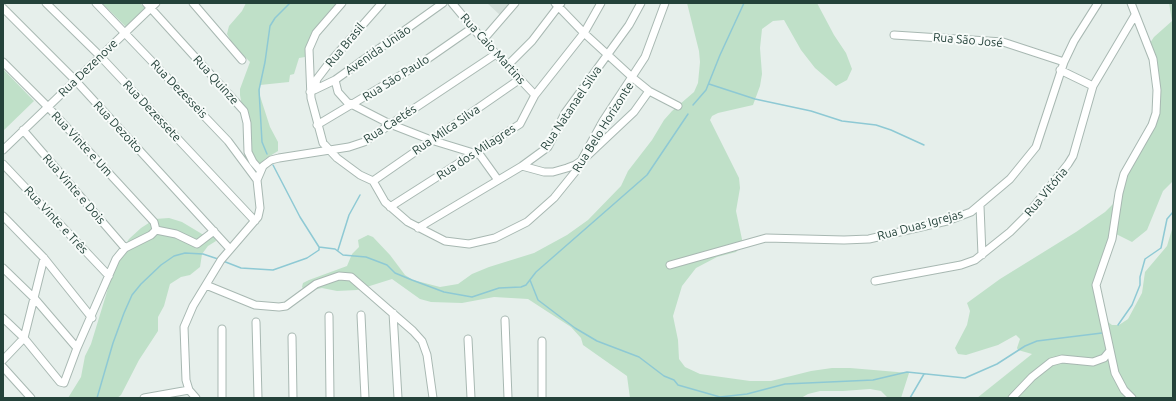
<!DOCTYPE html>
<html>
<head>
<meta charset="utf-8">
<style>
  body { margin:0 }
  #map { position:relative; width:1176px; height:401px; overflow:hidden; background:#e6efeb; font-family:Ubuntu,sans-serif }
  canvas { display:block }
  .frame { position:absolute; inset:0; border:4px solid #24423a; pointer-events:none }
</style>
</head>
<body>
<div id="map">
<canvas width="1176" height="401"></canvas>
<div class="frame"></div>
</div>
<script>
const ctx = document.querySelector('canvas').getContext('2d');
ctx.lineJoin = 'round';
function paint(path, color) { ctx.fillStyle = color; ctx.fill(path, 'evenodd'); }
const shape = rows => new Path2D(rows.map(r => 'M' + r).join(''));
function trace(path, color, width, dash) { ctx.strokeStyle = color; ctx.lineWidth = width; ctx.lineCap = dash ? 'butt' : 'round'; ctx.setLineDash(dash || []); ctx.stroke(path); }
function write(font, color, halo, rows, align = 'center') {
  ctx.font = font + ' Ubuntu,sans-serif'; ctx.lineWidth = 4; ctx.setLineDash([]); ctx.textBaseline = 'middle'; ctx.strokeStyle = halo; ctx.fillStyle = color; for (const [text, x, y, turn = 0] of rows) {
    ctx.save(); ctx.translate(x, y); ctx.rotate((+turn || 0) * Math.PI / 180); ctx.textAlign = isNaN(turn) ? turn : align; if (halo) ctx.strokeText(text, 0, 0); ctx.fillText(text, 0, 0); ctx.restore();
  }
}
paint(shape([
  [487,3,510,3,500,15]
]), '#d4dfda');
paint(shape([
  [102,3,140,3,145,8,126,27],
  [246,3,340,3,331,14,307,55,305,57,299,58,294,74,290,75,289,82,260,85,260,96,270,127,278,142,278,151,265,159,254,170,251,169,245,160,244,155,250,151,240,95,240,89,250,62,233,45,227,34,229,26,242,11],
  [687,3,817,3,834,35,846,53,852,69,847,80,836,86,815,68,801,50,784,20,773,21,762,29,760,48,762,74,760,86,753,105,718,113,712,116,710,120,739,178,740,188,736,211,743,244,736,252,717,257,696,268,682,286,673,316,678,340,679,359,685,367,700,374,750,381,771,381,811,371,832,368,850,368,909,373,901,398,888,398,881,391,870,389,843,391,820,391,808,394,801,398,630,398,627,376,583,345,581,338,571,327,528,299,494,297,462,303,431,302,420,299,392,279,357,290,337,291,322,288,308,291,304,290,302,287,303,283,309,280,347,266,352,254,359,247,358,240,368,235,373,237,390,255,405,275,413,280,440,287,458,284,472,274,489,267,534,253,567,235,588,220,621,186,628,171,652,140,664,120,672,111,694,92,698,83,700,62,699,51],
  [1169,3,1173,3,1173,181,1163,191,1147,230,1132,242,1116,234,1097,281,1104,319,1112,325,1119,325,1128,319,1142,293,1145,272,1167,246,1173,226,1173,398,977,398,1032,354,1018,350,1017,348,1020,339,1016,335,998,345,966,355,958,354,955,348,967,325,970,311,967,303,1000,279,1076,232,1105,212,1118,199,1123,184,1158,115,1160,103,1160,86,1158,68,1150,43,1154,37,1172,21],
  [3,69,34,101,3,131],
  [169,218,182,222,202,234,214,235,216,241,208,246,202,254,200,267,190,275,181,277,170,284,164,306,158,317,158,331,139,360,121,395,117,398,68,398,81,377,85,356,91,344,106,295,116,259,129,239,141,228,155,219]
]), '#bfe0c8');
trace(shape([
  [709,84,755,99,811,111,842,121,876,125,891,130,924,145],
  [693,105,706,90,720,55,744,3],
  [267,154,262,142,259,90,265,62,270,26,275,18,290,3],
  [273,165,300,217,319,247,335,249,343,255,366,257,387,265,395,273,412,280,444,292,472,297,499,288,521,287,526,285,536,272,647,175,688,114],
  [338,250,349,215,360,195],
  [223,261,241,268,273,270,307,258,319,250,319,248],
  [530,280,538,300,575,328,597,341,639,357,664,376,674,380,678,385,720,397,747,394,785,384,873,380,907,372,965,378,997,364,1025,346,1037,341,1102,333],
  [1118,325,1132,305,1140,285,1140,277,1145,259,1161,248,1167,219,1173,212],
  [97,398,113,343,124,313,132,295,141,284,161,265,174,256,185,253,203,254,218,259],
  [910,398,924,374]
]), '#8ec9d4', 1.5);
const minor = shape([
  [46,3,100,56,255,221],
  [96,3,228,141,257,180],
  [146,3,244,111,247,123,248,152,253,162,260,170],
  [193,3,242,60],
  [342,3,316,33,309,49,311,98,323,143,337,158,360,175,373,181,385,202,408,222,445,241,469,244,495,238,527,222,554,198,575,172,603,121,645,57,665,3],
  [452,3,483,40,535,95],
  [555,3,584,33,633,78,649,91,678,106],
  [1131,3,1153,59,1157,90,1156,113,1152,125,1124,174,1119,193,1112,239,1096,285,1115,373,1124,390,1132,398],
  [3,8,75,80,230,249],
  [894,35,1003,42,1064,62],
  [483,40,515,3],
  [3,62,48,107,154,222,156,230],
  [507,66,532,41,561,3],
  [1060,70,1093,86],
  [335,80,338,92,347,102,390,124,431,140,480,155,498,180],
  [314,90,317,79,330,62,382,3],
  [310,92,335,80,443,3],
  [317,125,426,60,472,28],
  [23,130,125,248],
  [3,150,156,3],
  [3,164,109,276],
  [522,166,544,172,553,172,567,168,575,165,584,159,634,112,649,91],
  [373,181,520,79],
  [980,206,982,255],
  [390,207,520,124,535,95,584,33,601,3],
  [3,216,44,258,92,318],
  [418,228,522,166,548,147,565,113,629,25,641,3],
  [156,230,176,234,197,244,214,231],
  [670,265,766,238,844,240,869,239,947,221,971,212,1010,179,1036,147,1064,62,1074,41,1098,3],
  [3,268,35,299,77,348],
  [875,281,961,265,975,260,1010,232,1027,215,1068,164,1073,156,1093,86,1135,15],
  [206,285,255,305,279,307,286,306,316,284,339,276,351,277,413,331,422,341,427,355,433,398],
  [393,313,398,398],
  [361,315,365,398],
  [329,316,330,398],
  [3,318,24,338,60,382,64,383,77,348,116,259,125,248,151,235,156,230],
  [505,320,508,398],
  [256,322,258,398],
  [222,329,222,398],
  [292,337,293,398],
  [468,339,471,398],
  [542,341,542,398],
  [3,360,24,338,44,258],
  [3,367,31,398],
  [144,398,189,390],
  [196,398,189,390,186,380,184,327,193,306,221,260,258,217,260,208,257,180,263,166,271,160,279,158,349,147,364,142,496,54],
  [1012,398,1032,377,1051,362,1062,359,1093,362,1104,358,1109,352]
]);
trace(minor, '#a8b8b2', 9);
trace(minor, '#fff', 7);
write('12px', '#24423a', '#f7fbf9', [
  ["Rua São José",968,40,5],
  ["Rua Brasil",345,45,-50],
  ["Rua Caio Martins",493,49,48],
  ["Avenida União",378,50,-35],
  ["Rua Dezenove",88,68,-44],
  ["Rua São Paulo",396,78,-32],
  ["Rua Quinze",216,80,48],
  ["Rua Dezesseis",179,89,46],
  ["Rua Natanael Silva",571,108,-56],
  ["Rua Dezessete",152,111,47],
  ["Rua Caetés",390,124,-33],
  ["Rua Dezoito",118,127,47],
  ["Rua Belo Horizonte",603,127,-58],
  ["Rua Milca Silva",446,130,-34],
  ["Rua Vinte e Um",82,144,47],
  ["Rua dos Milagres",476,152,-33],
  ["Rua Vinte e Dois",74,189,49],
  ["Rua Vitória",1046,192,-50],
  ["Rua Vinte e Três",56,220,47],
  ["Rua Duas Igrejas",920,225,-15]
]);
</script>
</body>
</html>
